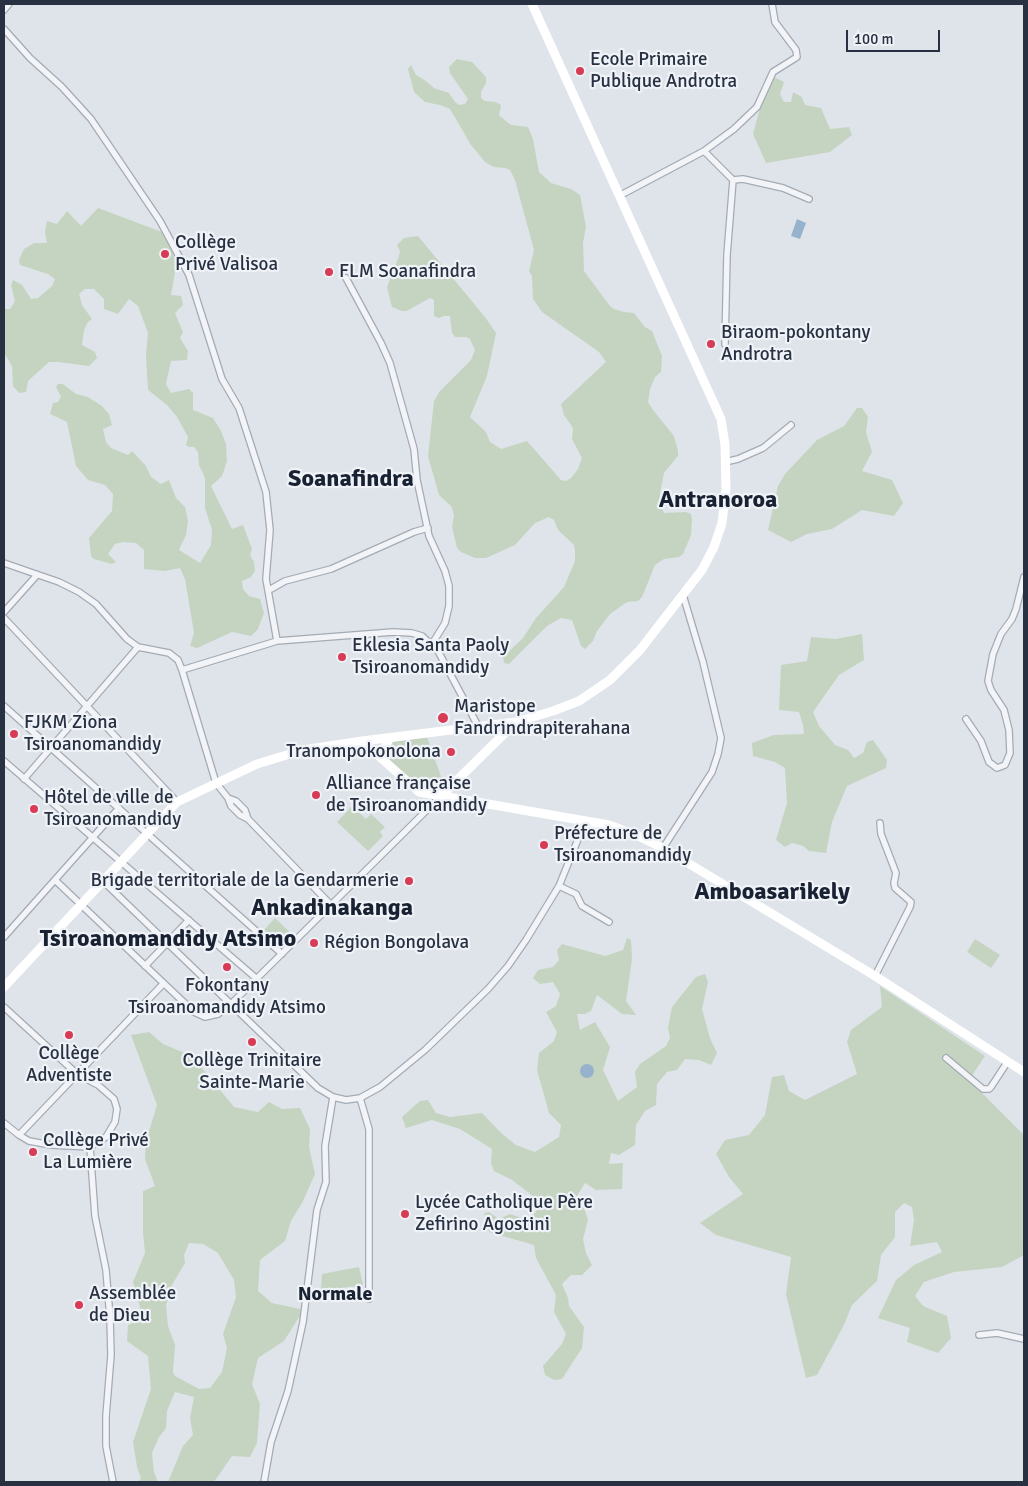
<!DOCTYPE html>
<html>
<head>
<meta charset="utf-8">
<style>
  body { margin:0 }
  #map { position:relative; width:1028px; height:1486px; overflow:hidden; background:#dfe4ea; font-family:Signika,sans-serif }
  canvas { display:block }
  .frame { position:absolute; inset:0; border:5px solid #273142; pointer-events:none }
  .scale { position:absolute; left:846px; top:30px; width:94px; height:22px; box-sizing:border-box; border:2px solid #273142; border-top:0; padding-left:6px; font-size:15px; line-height:18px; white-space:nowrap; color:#273142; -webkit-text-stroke:4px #eff2f7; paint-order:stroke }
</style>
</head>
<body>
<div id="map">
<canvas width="1028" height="1486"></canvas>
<div class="frame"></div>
<div class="scale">100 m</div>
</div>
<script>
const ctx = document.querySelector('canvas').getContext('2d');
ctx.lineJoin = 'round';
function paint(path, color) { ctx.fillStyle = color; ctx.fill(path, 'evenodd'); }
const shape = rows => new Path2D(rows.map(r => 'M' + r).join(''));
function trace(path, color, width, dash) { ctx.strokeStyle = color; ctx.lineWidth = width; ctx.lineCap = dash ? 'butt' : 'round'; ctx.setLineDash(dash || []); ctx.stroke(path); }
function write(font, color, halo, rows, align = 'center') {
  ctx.font = font + ' Signika,sans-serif'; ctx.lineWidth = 4.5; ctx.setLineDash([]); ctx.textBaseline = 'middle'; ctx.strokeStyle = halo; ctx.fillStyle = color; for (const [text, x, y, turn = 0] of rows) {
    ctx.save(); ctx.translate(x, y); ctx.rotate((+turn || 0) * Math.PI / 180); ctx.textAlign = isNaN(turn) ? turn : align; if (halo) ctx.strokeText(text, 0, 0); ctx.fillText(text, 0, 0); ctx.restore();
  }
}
paint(shape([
  [457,59,472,62,486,77,486,83,481,92,481,98,485,101,496,102,501,105,499,115,507,122,511,125,528,127,533,139,539,172,551,183,571,189,580,195,586,227,583,243,584,271,610,306,614,309,624,312,634,313,645,327,652,331,662,356,661,372,655,377,650,389,648,402,653,410,674,436,678,451,678,456,664,473,660,493,660,504,664,513,686,512,691,514,692,519,691,535,683,554,679,557,664,559,655,565,642,597,638,601,627,602,610,614,597,631,593,641,585,649,581,646,572,620,561,618,547,626,509,664,504,663,503,657,523,638,536,618,564,587,575,561,575,550,574,545,558,530,554,520,549,517,535,523,515,545,486,558,475,558,461,552,457,548,452,527,454,516,453,511,451,506,439,495,428,456,434,401,440,391,471,360,475,350,470,339,466,337,455,337,452,333,450,316,444,316,439,318,434,316,434,300,430,298,407,311,402,311,392,307,387,287,399,256,400,251,397,245,404,238,418,236,485,317,496,333,487,376,470,417,486,432,490,442,501,449,527,441,561,480,566,481,571,478,578,469,582,458,572,439,573,428,564,415,561,404,606,362,599,352,542,312,533,299,532,276,529,271,534,250,515,180,510,170,505,168,494,167,485,162,471,145,450,109,440,105,425,102,414,92,408,69,411,65,416,75,426,81,434,88,449,93,455,102,459,105,465,104,468,99,450,73,449,67],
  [772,76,784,82,780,94,784,102,791,102,793,92,802,97,805,105,821,108,830,129,849,127,852,135,830,152,766,163,753,134,764,93],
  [98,208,162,232,177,262,179,267,175,272,171,295,181,296,183,305,175,313,183,332,180,338,188,351,187,360,171,361,166,384,171,393,189,389,193,393,193,410,213,418,221,431,226,444,227,461,222,476,211,486,232,529,243,525,252,549,250,555,254,562,255,571,251,577,242,581,243,589,249,596,260,599,264,613,258,629,251,636,232,632,197,648,190,646,194,633,185,579,180,568,165,571,144,569,144,550,136,543,123,542,115,544,108,554,116,562,112,564,94,559,91,556,89,538,112,511,113,494,105,485,88,480,76,466,67,422,50,414,53,403,58,402,61,397,56,387,58,384,63,384,76,394,88,397,102,406,109,414,112,425,103,429,106,442,111,448,128,455,132,451,146,466,151,477,161,484,169,480,176,498,185,507,188,521,186,535,179,550,200,563,211,545,212,530,205,508,205,478,199,465,198,452,194,447,189,447,186,445,188,437,177,417,167,405,148,390,146,355,148,333,138,306,129,299,118,314,104,309,104,299,94,289,85,289,79,294,82,305,92,319,88,322,84,330,82,345,95,352,97,358,89,366,58,362,49,362,28,381,26,392,19,393,13,386,12,366,4,353,4,309,10,309,15,301,11,285,13,280,22,285,31,299,38,298,52,286,55,279,48,274,20,265,19,260,24,249,34,243,47,243,45,232,47,221,57,224,67,211,81,226],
  [857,408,862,408,868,417,866,432,872,452,862,471,892,480,903,503,894,516,862,510,832,529,807,534,791,542,768,530,778,486,785,474,817,440,844,426],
  [862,634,864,660,839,675,813,712,819,726,835,745,848,750,854,758,863,753,867,742,873,740,887,760,886,768,847,786,832,822,826,853,809,851,803,846,792,843,785,847,776,840,787,803,785,768,775,762,753,756,752,743,774,735,804,734,803,725,799,712,779,710,781,665,807,661,811,637,836,639],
  [427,737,443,782,435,789,422,785,407,776,386,758,393,742],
  [352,806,366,819,371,814,385,827,380,832,383,836,368,851,337,822],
  [275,918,294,936,282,948,263,931],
  [627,938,631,940,632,959,626,1001,636,1015,622,1014,597,995,591,1011,585,1014,577,1014,580,1030,595,1022,610,1047,603,1070,618,1101,637,1087,635,1072,640,1064,666,1046,670,1038,668,1028,672,1007,696,977,705,974,708,982,702,1009,710,1038,717,1053,711,1065,699,1060,685,1059,677,1070,667,1072,657,1084,656,1105,645,1111,636,1125,635,1145,619,1155,611,1153,609,1164,623,1163,622,1189,596,1190,585,1183,575,1199,584,1208,588,1220,583,1239,586,1253,592,1265,582,1275,571,1275,562,1284,568,1298,569,1306,584,1327,582,1348,562,1379,554,1380,545,1375,543,1366,562,1344,566,1334,554,1312,556,1295,536,1258,534,1245,489,1232,484,1213,489,1212,499,1219,510,1214,527,1220,536,1212,533,1196,512,1180,494,1171,491,1163,492,1149,460,1129,432,1120,406,1128,402,1117,420,1101,428,1100,436,1113,450,1117,482,1113,501,1133,516,1145,535,1152,559,1137,561,1125,549,1113,537,1070,539,1053,554,1041,557,1032,546,1012,556,1006,560,994,553,982,540,984,533,978,538,970,553,967,559,960,557,950,562,944,605,956,623,950],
  [975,939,1000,955,991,968,967,952],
  [880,986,985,1056,969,1080,1024,1135,1024,1255,1002,1267,954,1272,924,1282,915,1296,923,1306,947,1316,951,1338,938,1353,907,1342,910,1328,878,1318,896,1280,914,1265,942,1252,937,1242,910,1246,914,1220,912,1207,904,1203,895,1212,895,1237,881,1255,877,1281,852,1305,844,1325,817,1375,806,1378,786,1294,791,1257,716,1235,700,1223,743,1194,729,1177,716,1154,725,1140,749,1135,765,1115,772,1077,784,1075,789,1091,805,1100,857,1074,847,1042,851,1030,882,1007],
  [149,1032,163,1044,192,1056,234,1107,258,1112,269,1102,282,1109,300,1108,310,1129,309,1147,315,1174,302,1203,291,1221,285,1241,260,1260,258,1291,272,1303,300,1309,301,1314,284,1341,258,1358,252,1384,260,1404,257,1443,250,1457,232,1456,214,1482,168,1482,183,1446,193,1435,190,1418,194,1397,175,1392,167,1411,166,1428,159,1437,152,1453,154,1472,158,1482,138,1482,141,1478,137,1467,133,1442,151,1389,148,1356,127,1341,128,1325,143,1318,133,1282,145,1253,143,1232,143,1191,155,1186,145,1159,146,1141,157,1105,131,1035],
  [189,1243,203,1244,218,1253,234,1280,236,1297,223,1334,227,1348,222,1372,210,1388,199,1389,175,1376,173,1372,175,1345,168,1326,166,1305,172,1285,185,1263,184,1255],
  [359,1267,363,1285,321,1291,322,1274]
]), '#c5d4c0');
paint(shape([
  [797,219,806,223,800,239,791,236],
  '580 1071a7 7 0 1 1 14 0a7 7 0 1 1-14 0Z'
]), '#97b2cc');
const street = shape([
  [4,10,9,4],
  [4,29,30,58,62,87,91,119,160,221,189,275,222,379,239,408,266,492,270,530,266,579,277,641],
  [704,151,734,129,757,107,773,72,797,57,796,50,775,22,772,4],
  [733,180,743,179,783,188,809,199],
  [619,196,704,151,733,180,727,255,725,344],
  [346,278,381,343,390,363,414,449,417,480,429,536,445,571,449,586,449,606,445,623,432,644],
  [725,462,738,459,763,448,791,425],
  [4,563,59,582,79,592,96,604,127,639,138,647],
  [271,589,285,581,331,569,414,532,428,528],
  [4,612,37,575],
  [4,618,177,802],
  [182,670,277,641,393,632,412,633,422,636,438,651,478,726],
  [4,706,282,954],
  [966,719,981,741,989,762,997,768,1005,765,1010,753,1009,730,1004,710,991,690,988,681,993,654,1001,634,1012,619,1016,609,1024,577],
  [4,761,257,979],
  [24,779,138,647,169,653,178,660,182,670,216,783,228,798,231,806,240,815,248,819,331,905],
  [228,798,236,801,245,810,248,819],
  [663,848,712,772,718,754,721,738,703,662,683,595],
  [55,880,194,1012,205,1017,218,1014,231,1004,440,797],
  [103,881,318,1088,333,1097,346,1100,360,1098,380,1087,425,1050,488,989,508,966,526,940,559,886,585,822],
  [559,886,576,894,582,906,609,922],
  [4,937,119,808],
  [145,966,189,920],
  [875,976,910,907,911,902,895,888,894,883,896,873,881,834,880,823],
  [4,1007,77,1074,98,1085,114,1099,117,1109,115,1122,106,1137,90,1147,51,1145,29,1141,19,1135],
  [946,1058,983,1089,989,1089,991,1087,1008,1061],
  [360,1098,369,1129,369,1299],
  [4,1123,19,1135,163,984],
  [90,1147,95,1216,106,1270,110,1318,111,1355,106,1416,106,1446,113,1482],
  [979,1335,997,1333,1024,1339],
  [264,1482,271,1442,288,1391,303,1322,317,1210,326,1182,325,1146,333,1097]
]);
trace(street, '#a4abb4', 8);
trace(street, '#f2f4f8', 5.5);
trace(shape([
  [362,741,516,722,553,711,579,701,610,680,640,650,702,570,714,547,722,523,726,489,725,445,721,419,532,4],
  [381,758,389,738],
  [440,797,516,722],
  [4,987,177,802,257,764,303,750,362,741,419,792,609,825,638,836,663,848,875,976,1024,1072]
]), '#fff', 9);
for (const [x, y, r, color] of [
  [580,71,5,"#d83b55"],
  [165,254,5,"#d83b55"],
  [329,272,5,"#d83b55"],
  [711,344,5,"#d83b55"],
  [342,657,5,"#d83b55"],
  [443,718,6,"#d83b55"],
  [14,734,5,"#d83b55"],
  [451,752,5,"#d83b55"],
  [316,795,5,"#d83b55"],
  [34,809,5,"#d83b55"],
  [544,845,5,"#d83b55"],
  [409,881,5,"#d83b55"],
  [314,943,5,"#d83b55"],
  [227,967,5,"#d83b55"],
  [69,1035,5,"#d83b55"],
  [252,1042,5,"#d83b55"],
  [33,1152,5,"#d83b55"],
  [405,1214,5,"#d83b55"],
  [79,1305,5,"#d83b55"]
]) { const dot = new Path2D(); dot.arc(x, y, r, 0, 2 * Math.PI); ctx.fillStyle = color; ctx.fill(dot); trace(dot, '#eff2f7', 2); }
write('19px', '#273142', '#eff2f7', [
  ["Ecole Primaire",590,60],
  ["Publique Androtra",590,82],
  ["Collège",175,243],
  ["Privé Valisoa",175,265],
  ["FLM Soanafindra",339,272],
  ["Biraom-pokontany",721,333],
  ["Androtra",721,355],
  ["Eklesia Santa Paoly",352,646],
  ["Tsiroanomandidy",352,668],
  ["Maristope",454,707],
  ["Fandrindrapiterahana",454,729],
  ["FJKM Ziona",24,723],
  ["Tsiroanomandidy",24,745],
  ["Tranompokonolona",441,752,"right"],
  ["Alliance française",326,784],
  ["de Tsiroanomandidy",326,806],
  ["Hôtel de ville de",44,798],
  ["Tsiroanomandidy",44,820],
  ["Préfecture de",554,834],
  ["Tsiroanomandidy",554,856],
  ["Brigade territoriale de la Gendarmerie",399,881,"right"],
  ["Région Bongolava",324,943],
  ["Fokontany",227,986,"center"],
  ["Tsiroanomandidy Atsimo",227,1008,"center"],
  ["Collège",69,1054,"center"],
  ["Adventiste",69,1076,"center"],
  ["Collège Trinitaire",252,1061,"center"],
  ["Sainte-Marie",252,1083,"center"],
  ["Collège Privé",43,1141],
  ["La Lumière",43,1163],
  ["Lycée Catholique Père",415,1203],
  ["Zefirino Agostini",415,1225],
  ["Assemblée",89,1294],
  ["de Dieu",89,1316]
], 'left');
write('bold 20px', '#192233', '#eff2f7', [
  ["Normale",335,1295]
]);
write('bold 24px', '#192233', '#eff2f7', [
  ["Soanafindra",351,480],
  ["Antranoroa",718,501],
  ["Amboasarikely",772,893],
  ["Ankadinakanga",332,909],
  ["Tsiroanomandidy Atsimo",168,940]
]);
</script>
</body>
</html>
